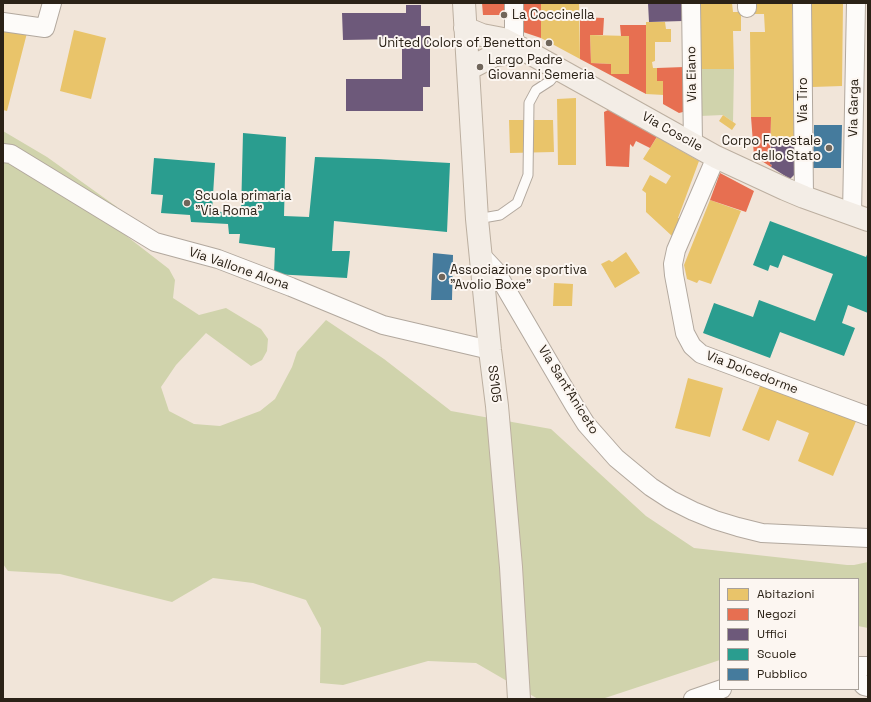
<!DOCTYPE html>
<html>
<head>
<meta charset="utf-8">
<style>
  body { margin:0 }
  #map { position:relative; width:871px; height:702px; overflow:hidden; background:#f1e5d9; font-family:"Space Grotesk",sans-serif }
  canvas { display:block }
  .frame { position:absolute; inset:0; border:4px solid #2b2217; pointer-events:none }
  .legend { position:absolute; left:719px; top:578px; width:140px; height:112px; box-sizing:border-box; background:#fcf6f1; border:1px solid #a8a19a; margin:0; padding:5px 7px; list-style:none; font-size:12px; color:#2b2217 }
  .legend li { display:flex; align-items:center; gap:8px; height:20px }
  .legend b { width:20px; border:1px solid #a8a19a }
</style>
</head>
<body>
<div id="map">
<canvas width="871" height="702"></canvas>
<div class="frame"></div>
<ul class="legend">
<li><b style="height:11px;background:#e9c46a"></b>Abitazioni</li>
<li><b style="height:11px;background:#e76f51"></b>Negozi</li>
<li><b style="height:11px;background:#6d597a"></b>Uffici</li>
<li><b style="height:11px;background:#2a9d8f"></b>Scuole</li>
<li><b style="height:11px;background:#457b9d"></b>Pubblico</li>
</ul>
</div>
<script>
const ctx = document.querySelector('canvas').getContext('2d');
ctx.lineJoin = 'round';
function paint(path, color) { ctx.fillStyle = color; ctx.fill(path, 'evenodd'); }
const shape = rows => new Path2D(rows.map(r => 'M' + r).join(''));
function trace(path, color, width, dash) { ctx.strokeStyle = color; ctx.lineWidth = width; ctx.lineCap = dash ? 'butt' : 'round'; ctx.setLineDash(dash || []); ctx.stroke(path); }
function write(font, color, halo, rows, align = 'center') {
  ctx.font = font + ' "Space Grotesk",sans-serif'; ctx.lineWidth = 4; ctx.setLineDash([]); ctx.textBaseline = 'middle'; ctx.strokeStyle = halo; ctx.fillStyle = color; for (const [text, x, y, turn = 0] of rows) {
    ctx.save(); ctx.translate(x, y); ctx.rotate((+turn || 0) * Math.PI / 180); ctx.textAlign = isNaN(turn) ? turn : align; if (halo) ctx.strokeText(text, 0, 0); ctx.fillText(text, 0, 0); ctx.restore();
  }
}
paint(shape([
  [699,69,734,69,733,122,723,115,700,116],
  [3,131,47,157,117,207,111,224,169,269,175,280,173,298,199,315,226,308,261,329,268,339,267,351,262,360,251,366,206,333,176,365,161,387,169,411,194,424,220,426,260,411,275,399,292,367,297,352,326,320,384,359,451,411,551,429,646,516,694,548,847,565,854,565,868,562,868,628,858,626,858,579,720,579,720,660,602,699,538,699,476,663,428,661,343,685,320,683,321,628,306,600,253,583,213,578,172,602,60,574,8,571,3,564]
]), '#d0d3ac');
paint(shape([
  [541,3,579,3,580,59,541,38],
  [699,3,732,3,733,12,741,12,741,31,733,31,734,69,699,69],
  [748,3,792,3,794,145,771,144,771,117,751,117,750,32,765,32,764,14,749,14],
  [810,3,843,3,842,86,812,87],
  [646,22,665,22,666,29,671,29,671,42,655,42,655,61,652,62,653,68,657,68,657,81,663,81,664,95,646,94],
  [3,27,27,33,7,111,3,110],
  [74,30,106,38,91,99,60,91],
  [590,35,629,36,629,74,611,74,611,64,591,63],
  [576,98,576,165,558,165,557,99],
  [723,115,736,124,732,130,719,121],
  [509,120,553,120,554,152,510,153],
  [657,137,699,161,678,218,681,218,672,236,646,212,646,193,642,190,650,175,666,184,671,176,643,159],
  [710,200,741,211,711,284,699,280,697,283,687,279,684,265],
  [626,252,640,273,615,288,601,264,609,260,612,262],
  [554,283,573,284,572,306,553,306],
  [688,378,723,388,710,437,675,428],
  [762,381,857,419,833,476,798,461,809,433,777,420,769,441,742,430]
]), '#e9c46a');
paint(shape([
  [482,3,512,3,512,15,483,15],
  [520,3,541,3,541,38,520,31],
  [580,17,604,18,603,35,590,35,591,63,611,64,611,74,629,74,629,36,621,36,620,25,646,25,646,94,580,59],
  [684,67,685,109,683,112,679,113,663,104,663,81,657,81,657,68],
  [614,107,658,135,650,148,636,141,633,147,630,144,629,167,606,166,604,112],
  [751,117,771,117,770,164,772,165,771,167,754,156],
  [720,173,754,191,746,212,710,200]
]), '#e76f51');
paint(shape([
  [648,3,682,3,683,21,649,22],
  [406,5,421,5,421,26,430,26,430,87,423,87,423,111,346,111,346,79,402,79,402,39,343,40,342,13,406,13],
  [771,144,794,145,795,174,790,179,771,167,772,165,770,164]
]), '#6d597a');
paint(shape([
  [243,133,286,137,284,216,309,217,315,157,378,159,450,163,447,232,334,221,332,251,350,251,347,278,274,274,275,248,239,243,240,234,229,234,228,224,191,222,190,215,161,213,163,195,151,194,154,158,215,163,212,211,241,214],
  [770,221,866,257,868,252,868,313,848,305,842,323,855,328,844,356,780,332,770,358,703,333,714,303,753,317,759,300,815,321,833,274,783,255,778,268,770,265,768,271,753,265]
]), '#2a9d8f');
paint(shape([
  [814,125,842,125,841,168,813,168],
  [433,253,453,255,452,300,431,300]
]), '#457b9d');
const service = shape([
  [477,219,500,215,517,203,528,175,529,103,536,90,550,81,560,69]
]);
const minor = shape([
  [514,3,514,45],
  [691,3,693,144],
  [747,3,747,8],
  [802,3,804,197],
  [3,22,45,28,52,3],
  [3,153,11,154,155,242,218,259,291,287,383,325,490,350],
  [716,157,676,250,673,264,674,275,685,333,692,346,701,354,868,416],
  [852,214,856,3],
  [479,253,495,270,574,405,586,424,616,458,651,487,671,500,693,511,715,520,738,527,762,533,868,538],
  [858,666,868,666],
  [858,679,864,686,868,687],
  [693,699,722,689]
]);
const primary = shape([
  [464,3,477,219,490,350,497,406,511,567,519,699],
  [465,28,482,35,503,39,526,51,716,157,785,189,804,197,868,220],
  [468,69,495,55,526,51]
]);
trace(service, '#b2a89e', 11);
trace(minor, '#b2a89e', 20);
trace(primary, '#bcafa0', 24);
trace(service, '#fdfbf9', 9);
trace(minor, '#fdfbf9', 18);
trace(primary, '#f3ede6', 22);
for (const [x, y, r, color] of [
  [504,15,4,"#70665b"],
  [549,43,4,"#70665b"],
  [480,67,4,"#70665b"],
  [829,148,4,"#70665b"],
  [187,203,4,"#70665b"],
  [442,277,4,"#70665b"]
]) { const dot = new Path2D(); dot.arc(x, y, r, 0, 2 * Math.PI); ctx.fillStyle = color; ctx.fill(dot); trace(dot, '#fcf6f1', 1.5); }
write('13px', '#2b2217', '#fcf6f1', [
  ["La Coccinella",512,15],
  ["United Colors of Benetton",541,43,"right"],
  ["Largo Padre",488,60],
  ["Giovanni Semeria",488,75],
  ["Corpo Forestale",821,141,"right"],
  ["dello Stato",821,156,"right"],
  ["Scuola primaria",195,196],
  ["\"Via Roma\"",195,211],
  ["Associazione sportiva",450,270],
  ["\"Avolio Boxe\"",450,285]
], 'left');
write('13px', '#2b2217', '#fcf6f1', [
  ["Via Eiano",692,74,-91],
  ["Via Tiro",803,100,-90],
  ["Via Garga",854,108,-89],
  ["Via Coscile",672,132,29],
  ["Via Vallone Alona",239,269,19],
  ["Via Dolcedorme",752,373,21],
  ["SS105",494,384,83],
  ["Via Sant'Aniceto",568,390,58]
]);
</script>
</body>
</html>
